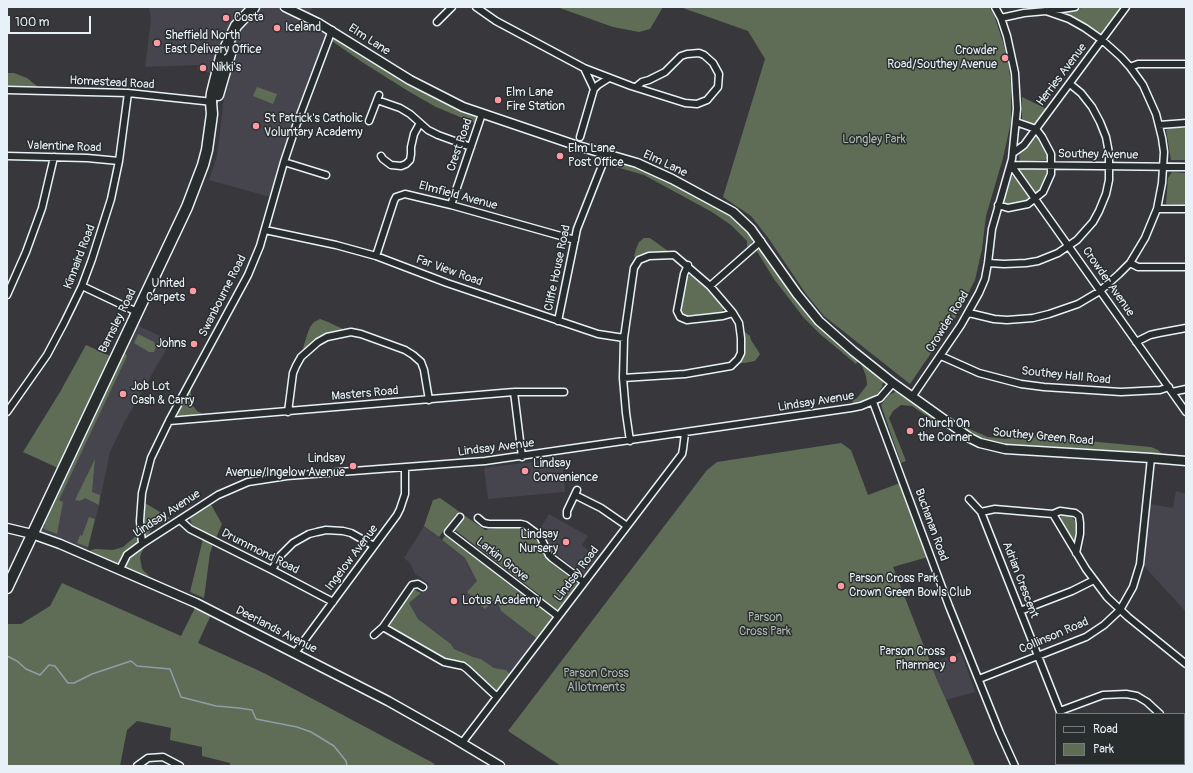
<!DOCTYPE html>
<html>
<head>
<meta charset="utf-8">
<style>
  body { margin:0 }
  #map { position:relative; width:1193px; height:773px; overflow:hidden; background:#37373c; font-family:Pangolin,sans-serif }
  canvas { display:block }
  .frame { position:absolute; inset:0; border:8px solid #e8f1f8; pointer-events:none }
  .legend { position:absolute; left:1055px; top:713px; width:130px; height:52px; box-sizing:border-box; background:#2a2d2e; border:1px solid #767b7f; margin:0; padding:5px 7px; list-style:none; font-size:12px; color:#e8f1f8 }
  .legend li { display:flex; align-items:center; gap:8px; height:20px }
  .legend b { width:20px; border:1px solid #767b7f }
  .scale { position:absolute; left:8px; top:16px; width:83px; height:18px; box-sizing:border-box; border:2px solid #e8f1f8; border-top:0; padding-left:5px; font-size:12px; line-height:14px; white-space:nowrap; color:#e8f1f8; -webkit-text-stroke:3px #2a2d2e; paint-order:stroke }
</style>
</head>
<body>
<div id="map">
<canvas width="1193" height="773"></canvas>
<div class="frame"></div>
<ul class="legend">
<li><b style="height:5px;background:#2a2d2e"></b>Road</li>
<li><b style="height:11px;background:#5f6d56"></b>Park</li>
</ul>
<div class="scale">100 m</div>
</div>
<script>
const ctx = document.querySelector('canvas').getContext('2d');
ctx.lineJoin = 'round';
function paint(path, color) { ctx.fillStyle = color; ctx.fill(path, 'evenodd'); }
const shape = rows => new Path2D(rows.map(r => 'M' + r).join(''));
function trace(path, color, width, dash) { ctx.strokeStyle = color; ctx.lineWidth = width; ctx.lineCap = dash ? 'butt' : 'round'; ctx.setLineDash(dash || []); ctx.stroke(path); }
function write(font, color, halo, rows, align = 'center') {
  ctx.font = font + ' Pangolin,sans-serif'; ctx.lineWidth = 3; ctx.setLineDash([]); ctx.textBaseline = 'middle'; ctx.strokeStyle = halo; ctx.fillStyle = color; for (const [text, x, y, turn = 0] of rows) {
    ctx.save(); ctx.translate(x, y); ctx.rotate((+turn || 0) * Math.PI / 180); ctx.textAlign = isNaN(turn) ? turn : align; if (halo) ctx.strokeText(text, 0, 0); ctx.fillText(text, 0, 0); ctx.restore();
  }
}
paint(shape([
  [149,7,313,7,306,20,328,32,310,76,279,163,270,197,209,180,217,156,224,96,230,77,197,70,198,65,145,67,151,19],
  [138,322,141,327,171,341,124,423,110,452,99,505,87,552,43,534,39,529],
  [563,458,565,492,488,499,484,468],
  [1176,491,1186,494,1186,612,1143,565,1150,504,1173,508],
  [549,514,588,536,582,545,598,558,584,576,554,552,547,539,539,530],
  [424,526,465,558,477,581,496,598,501,611,537,639,510,674,506,670,494,668,481,659,473,657,454,649,451,644,418,619,409,603,421,593,429,584,415,574,410,563,404,558],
  [961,652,975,692,946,700,931,663]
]), '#46444c');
paint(shape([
  [557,7,663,7,650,29,639,32,613,27],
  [680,7,989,7,994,15,1003,42,1008,62,1011,85,1011,122,1003,158,986,216,982,249,975,280,957,315,910,384,824,316,806,294,769,239,751,216,723,197,765,59,748,31],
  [1087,7,1123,7,1102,33,1095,32,1060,13,1061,12],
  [334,37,338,38,385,70,473,114,476,117,476,121,475,123,472,122,436,107,408,91,362,62,332,41],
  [7,73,14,73,27,78,38,87,7,87],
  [257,87,277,94,273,104,253,96],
  [1022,97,1047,109,1036,123,1033,124,1022,119],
  [1169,128,1186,128,1186,160,1171,160,1166,130],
  [1037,136,1040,137,1046,148,1048,155,1047,159,1045,160,1020,161,1019,156,1020,153,1025,149],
  [612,159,642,169,662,177,718,208,735,220,747,231,752,237,752,242,750,245,747,247,747,241,731,225,712,212,644,175,606,164],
  [1023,168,1046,169,1047,175,1044,184,1039,192,1036,193,1033,192,1020,172,1020,170],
  [1172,172,1186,173,1186,205,1166,204,1168,178],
  [1012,176,1015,177,1028,195,1028,199,1022,203,1008,204,1005,203,1003,201,1010,178],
  [644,238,650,238,668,251,636,258,634,256,636,249,639,242],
  [758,249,763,251,789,292,811,320,858,361,856,364,820,334,804,318,774,279,756,250],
  [690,275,709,290,723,306,723,312,721,314,689,317,683,315,680,308,685,278],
  [320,319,328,322,343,329,316,340,304,351,303,348,307,335,310,327,314,322],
  [744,331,750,336,751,340,760,354,755,361,744,363,741,363,741,361,745,354],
  [138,334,154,342,156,347,154,352,149,352,134,343],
  [86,345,110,356,58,468,23,452,60,392],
  [125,353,127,356,59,500,63,502,57,534,44,529,43,527,44,527,45,525,43,523,123,354],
  [863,364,881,378,883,382,882,387,878,393,860,405,855,406,852,401,857,398,867,385,866,376,862,366],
  [191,388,191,400,193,406,197,411,206,416,183,418,178,415,178,411],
  [901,389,938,416,934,421,912,406,901,405,893,411,889,418,906,461,901,463,881,405,889,395],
  [967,428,988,437,997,438,1005,439,1024,436,1046,437,1151,447,1158,450,1163,455,1042,446,1009,446,986,441,965,431],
  [841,443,851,450,868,495,900,483,928,557,893,567,936,677,975,766,561,766,508,731,707,470,717,462],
  [95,459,92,492,100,495,99,505,85,498,80,501,75,500],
  [440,498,485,530,496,528,520,528,538,540,550,562,581,586,560,613,542,599,541,596,455,530,463,519,456,514,439,537,424,526,433,500],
  [209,501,222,524,216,538,193,528,190,519,193,513],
  [145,503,170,518,151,529,140,557,142,569,150,577,88,551,95,549,113,550,123,547,136,536,143,526],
  [1064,515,1072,517,1077,523,1074,545,1060,519,1061,516],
  [89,517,95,519,88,547,77,543,80,535,82,536],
  [448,532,537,600,535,603,556,619,540,641,501,611,496,598,485,609,467,592,477,581,465,558,442,540],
  [203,539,213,544,210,553,204,598,190,592],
  [62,583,181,636,195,608,211,615,198,643,264,673,435,764,433,766,230,766,230,763,202,756,202,747,170,740,171,728,137,721,127,730,120,766,7,766,7,624,21,624,50,606],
  [413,589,421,593,409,603,418,619,451,644,454,649,473,657,481,659,494,668,506,670,510,674,497,692,489,687,479,677,443,659,389,627,389,623]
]), '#5f6d56');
trace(shape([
  [7,656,17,661,26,669,40,675,49,665,55,666,68,683,74,683,92,674,131,661,137,666,170,669,181,697,216,706,239,708,252,710,256,719,297,727,311,732,334,746,346,761,347,766]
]), '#8c9fa8', 1.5);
const minor = shape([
  [476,7,496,21,584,68,631,86,685,103,697,104,707,100,718,87,719,74,713,63,704,55,699,53,687,54,681,56,665,72,649,80,642,82,636,87],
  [1048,11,1075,7],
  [437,22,452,7],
  [1130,67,1138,64,1186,64],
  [584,68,594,89],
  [7,90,128,93,213,102],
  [377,100,400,108,410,114,428,130,438,135,471,147],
  [369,121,379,95],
  [1159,125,1186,123],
  [580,137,594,89,598,85,609,78],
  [1013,153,1024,145,1126,7],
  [7,156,87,158,119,161],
  [381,156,383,159,391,165,401,166,406,164,410,160,411,154,411,147,414,134,420,123],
  [284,162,326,175],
  [1011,165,1186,412],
  [1011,165,1186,167],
  [451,205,482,114],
  [998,205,1008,208,1028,204,1043,192,1051,174,1051,154,1042,137,1036,129,1016,122],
  [1157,209,1186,209],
  [265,230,336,245,376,256,447,283,598,334,624,338],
  [376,256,394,201,396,197,405,194,451,205,575,240],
  [988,263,1004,264,1026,263,1038,261,1058,253,1077,240,1093,222,1099,211,1106,194,1109,180,1109,153,1106,137,1100,122,1092,107,1081,93,1070,84],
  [1130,263,1138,267,1186,267],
  [688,265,684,274,678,306,677,311,680,317,687,320,723,316,733,313],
  [82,286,137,312],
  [710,286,761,241],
  [7,295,26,252,42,208,54,157],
  [969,313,994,319,1007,320,1033,318,1049,314,1078,304,1100,291,1119,274,1130,263,1145,238,1157,209,1162,183,1164,152,1162,138,1156,114,1143,85,1130,67,1121,57,1102,40,1085,28,1069,19,1046,11,1024,13,1001,18],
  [558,321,577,229,607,153],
  [1136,342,1150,335,1159,333,1186,328],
  [941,356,979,373,1021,384,1044,387,1121,392,1160,390,1169,387],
  [623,378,685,374,731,366,738,359,741,353,741,338,739,323,733,313,710,286,674,255,649,256,639,260,634,268,624,338,623,378,626,413,630,441],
  [514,392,522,457],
  [1172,392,1186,389],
  [912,397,961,325,979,293,985,279,988,263,992,229,1012,159,1017,109,1015,73,1007,36,1001,18,995,7],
  [873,402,949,606,1000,733,1015,766],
  [7,412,47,355,64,323,82,286,92,259,111,199,119,161,128,93],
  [288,412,293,373,296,366,301,357,318,342,327,337,351,332,361,334,405,350,413,355,421,362,424,370,429,400],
  [169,421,514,392,564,392],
  [575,495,601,508,627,526],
  [969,499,981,512,1061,714],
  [981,512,995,509,1053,514,1086,569,1107,597,1128,617,1186,664],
  [1053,514,1060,511,1075,513,1079,516,1080,523,1080,534,1076,553],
  [567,515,567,511,577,490],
  [460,517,448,532,558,616],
  [478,518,484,523,489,524,521,524,525,525,540,536,549,555,552,558,584,582],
  [180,520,190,529,272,570,333,602],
  [142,544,140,521,142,493,151,458,169,421,248,275,260,246,284,162,297,123,332,30],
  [120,569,127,555,142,544,218,495,248,482,287,476,485,461,851,408,861,406,880,398,893,383],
  [272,570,279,557,293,543,309,534,317,532,326,530,343,531,351,533,374,546],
  [1020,611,1072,591,1094,580],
  [383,627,444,662,463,666,467,669,497,697],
  [374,635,383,627,412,585,418,584,423,587],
  [295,653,397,515,400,509,405,494,405,468],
  [979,679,1086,637,1104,625,1120,610,1133,587,1140,564,1151,458],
  [1060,711,1103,695,1126,694,1137,696,1147,702,1160,714],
  [462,743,682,454,683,449,685,433],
  [1184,763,1186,763],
  [1084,764,1085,766],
  [1126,764,1127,766],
  [137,766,148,758,163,757,180,766],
  [1171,766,1172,764]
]);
const tertiary = shape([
  [285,7,318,23,410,80,463,107,578,146,637,163,672,179,733,212,751,229,797,294,819,321,853,351,893,383,970,438,980,443,1005,449,1151,458,1186,461],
  [7,528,32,534,60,544,196,603,388,701,450,736,500,766]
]);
const primary = shape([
  [218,95,232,47],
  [7,588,187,207,203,165,207,150,212,114,211,102,212,93,221,57,236,26,254,7]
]);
trace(minor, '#e8f1f8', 9);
trace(tertiary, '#e8f1f8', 11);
trace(primary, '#e8f1f8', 13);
trace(minor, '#2a2d2e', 6);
trace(tertiary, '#2a2d2e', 8);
trace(primary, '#2a2d2e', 10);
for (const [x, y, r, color] of [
  [226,18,4,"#ff9aa2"],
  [277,28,4,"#ff9aa2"],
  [157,43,4,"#ff9aa2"],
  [1005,58,4,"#ff9aa2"],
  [203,68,4,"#ff9aa2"],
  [498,100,4,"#ff9aa2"],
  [256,126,4,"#ff9aa2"],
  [560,156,4,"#ff9aa2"],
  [193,291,4,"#ff9aa2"],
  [194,344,4,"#ff9aa2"],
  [123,394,4,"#ff9aa2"],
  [910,431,4,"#ff9aa2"],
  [353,466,4,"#ff9aa2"],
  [525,471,4,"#ff9aa2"],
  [566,542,4,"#ff9aa2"],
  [841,586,4,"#ff9aa2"],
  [454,601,4,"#ff9aa2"],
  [953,659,4,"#ff9aa2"]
]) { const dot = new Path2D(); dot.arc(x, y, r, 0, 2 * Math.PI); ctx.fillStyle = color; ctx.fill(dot); trace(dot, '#2a2d2e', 1.5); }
write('12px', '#e8f1f8', '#2a2d2e', [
  ["Costa",234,18],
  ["Iceland",285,28],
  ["Sheffield North",165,36],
  ["East Delivery Office",165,50],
  ["Crowder",997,51,"right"],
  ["Road/Southey Avenue",997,65,"right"],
  ["Nikki's",211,68],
  ["Elm Lane",506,93],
  ["Fire Station",506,107],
  ["St Patrick's Catholic",264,119],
  ["Voluntary Academy",264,133],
  ["Elm Lane",568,149],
  ["Post Office",568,163],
  ["United",185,284,"right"],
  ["Carpets",185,298,"right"],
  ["Johns",186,344,"right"],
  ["Job Lot",131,387],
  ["Cash & Carry",131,401],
  ["Church On",918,424],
  ["the Corner",918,438],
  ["Lindsay",345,459,"right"],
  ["Avenue/Ingelow Avenue",345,473,"right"],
  ["Lindsay",533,464],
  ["Convenience",533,478],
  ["Lindsay",558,535,"right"],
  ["Nursery",558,549,"right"],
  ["Parson Cross Park",849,579],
  ["Crown Green Bowls Club",849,593],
  ["Lotus Academy",462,601],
  ["Parson Cross",945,652,"right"],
  ["Pharmacy",945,666,"right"]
], 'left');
write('12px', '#e8f1f8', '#2a2d2e', [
  ["Elm Lane",369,40,33],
  ["Herries Avenue",1062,75,-53],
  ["Homestead Road",112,83,3],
  ["Crest Road",460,145,-71],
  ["Valentine Road",64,147,2],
  ["Southey Avenue",1098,155,1],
  ["Elm Lane",665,164,25],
  ["Elmfield Avenue",458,196,15],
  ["Kinnaird Road",80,257,-69],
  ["Cliffe House Road",558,268,-78],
  ["Far View Road",449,271,20],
  ["Crowder Avenue",1108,282,55],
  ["Swanbourne Road",223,296,-63],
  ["Barnsley Road",118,321,-64],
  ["Crowder Road",948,322,-58],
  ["Southey Hall Road",1066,376,6],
  ["Masters Road",365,394,-5],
  ["Lindsay Avenue",816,402,-9],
  ["Southey Green Road",1043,437,5],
  ["Lindsay Avenue",496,448,-7],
  ["Lindsay Avenue",167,514,-33],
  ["Buchanan Road",931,525,70],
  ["Drummond Road",260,552,27],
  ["Ingelow Avenue",352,558,-53],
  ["Larkin Grove",502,560,38],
  ["Lindsay Road",577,574,-53],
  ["Adrian Crescent",1020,580,69],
  ["Deerlands Avenue",276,630,27],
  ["Collinson Road",1054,636,-23]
]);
write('12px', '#aab6af', '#2a2d2e', [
  ["Longley Park",874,140],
  ["Parson",765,618],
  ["Cross Park",765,632],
  ["Parson Cross",596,674],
  ["Allotments",596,688]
]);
</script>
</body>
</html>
